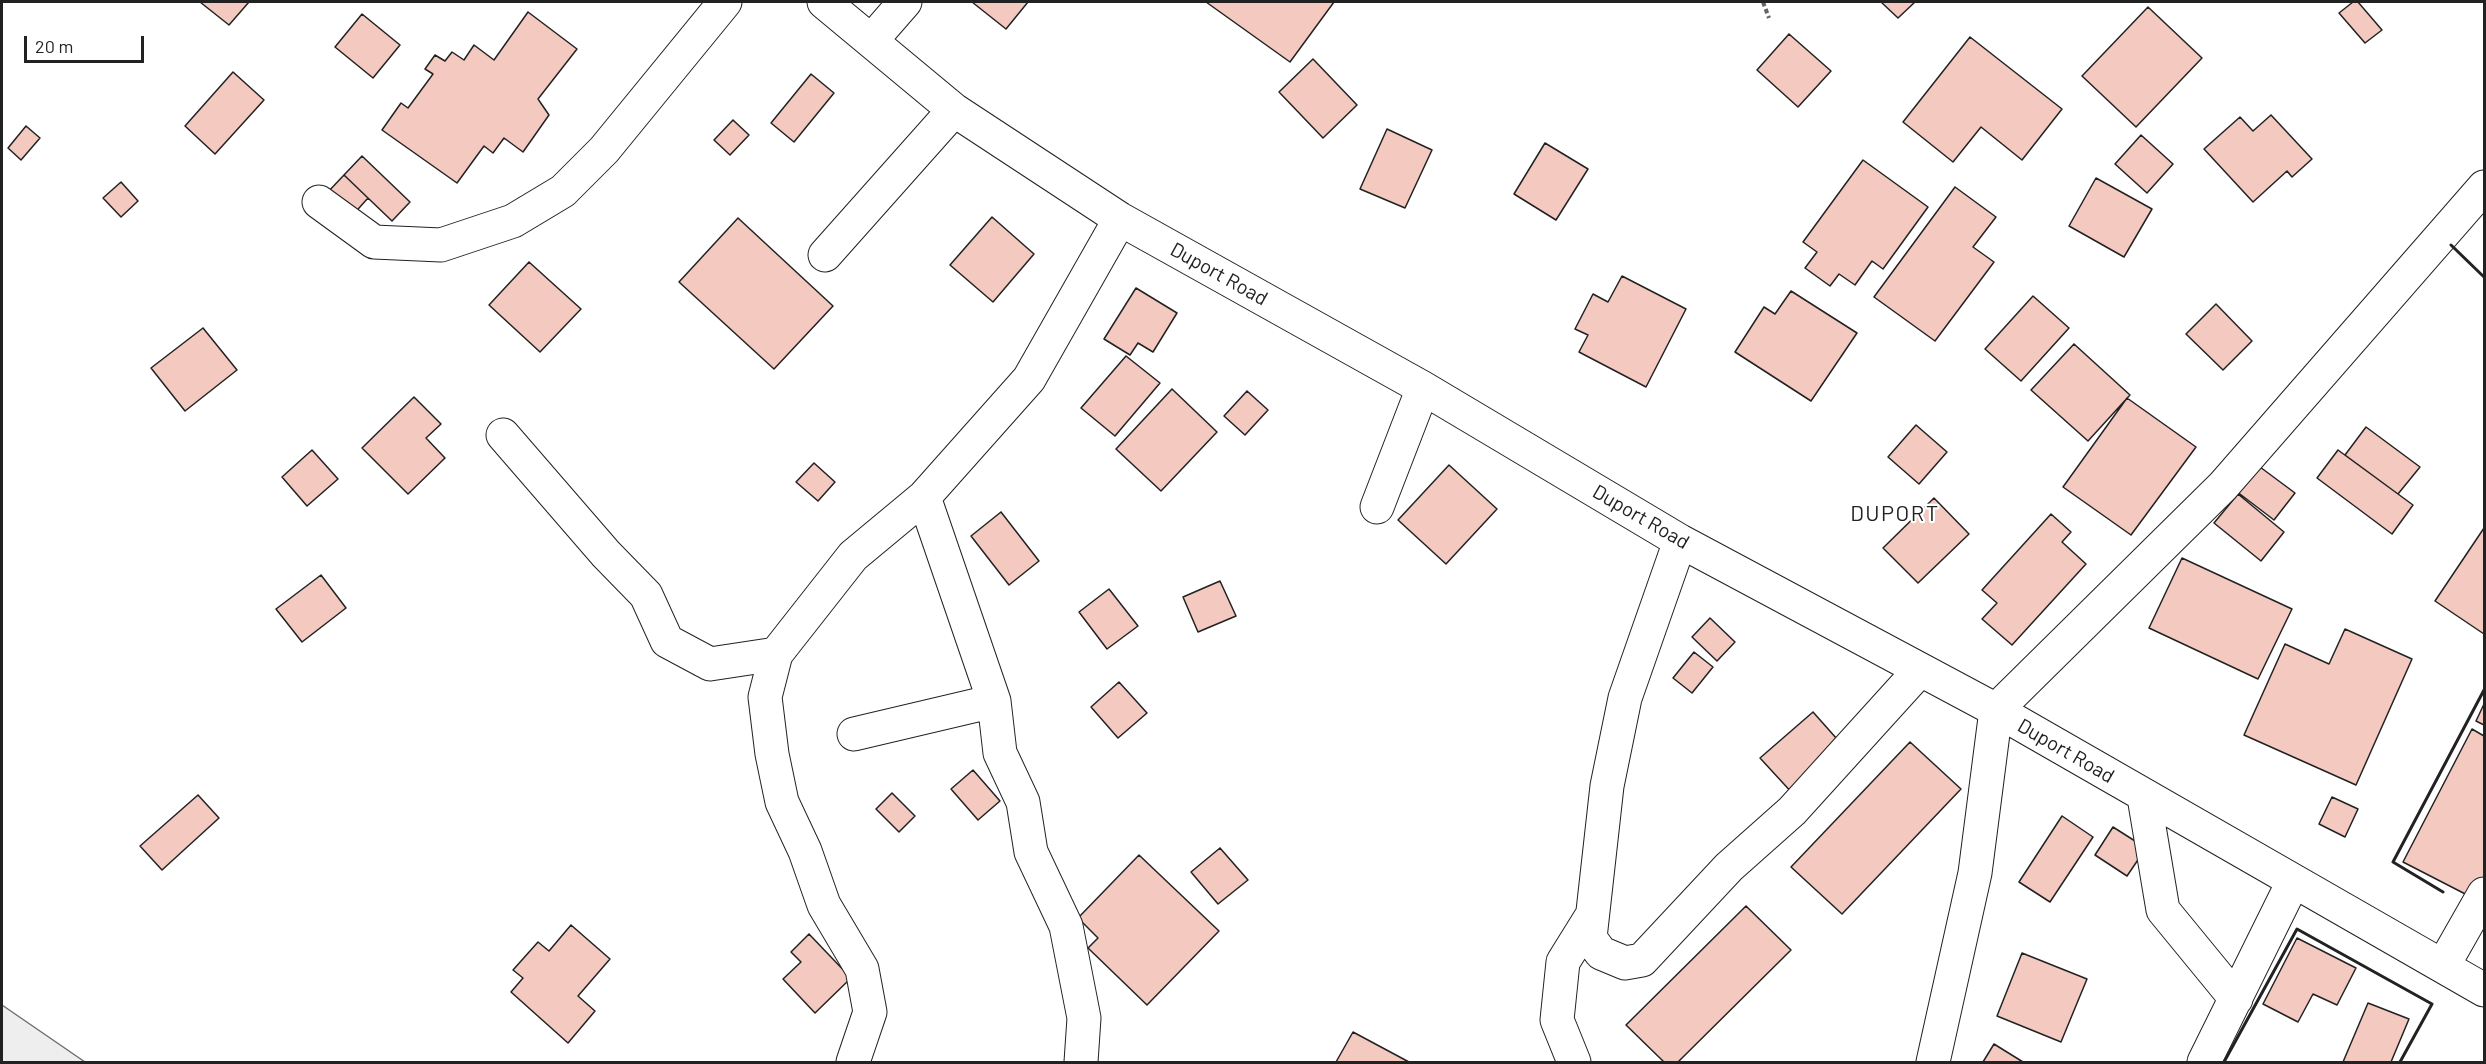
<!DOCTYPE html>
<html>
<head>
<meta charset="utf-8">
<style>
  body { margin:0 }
  #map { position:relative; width:2486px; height:1064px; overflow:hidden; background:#fff; font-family:Barlow,sans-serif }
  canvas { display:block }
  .frame { position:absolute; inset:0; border:3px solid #222; pointer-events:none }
  .scale { position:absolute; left:24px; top:36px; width:120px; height:27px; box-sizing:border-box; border:3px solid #222; border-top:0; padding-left:8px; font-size:18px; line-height:21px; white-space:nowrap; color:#222; -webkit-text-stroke:4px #fff; paint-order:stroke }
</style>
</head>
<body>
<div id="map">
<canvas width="2486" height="1064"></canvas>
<div class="frame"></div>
<div class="scale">20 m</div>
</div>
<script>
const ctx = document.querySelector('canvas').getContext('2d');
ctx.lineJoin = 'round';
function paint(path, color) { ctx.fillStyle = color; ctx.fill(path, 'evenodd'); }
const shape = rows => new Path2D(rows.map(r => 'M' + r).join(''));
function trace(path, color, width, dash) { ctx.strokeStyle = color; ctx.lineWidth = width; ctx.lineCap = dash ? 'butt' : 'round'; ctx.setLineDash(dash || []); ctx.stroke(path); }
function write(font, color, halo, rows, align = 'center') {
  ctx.font = font + ' Barlow,sans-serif'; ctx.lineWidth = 4.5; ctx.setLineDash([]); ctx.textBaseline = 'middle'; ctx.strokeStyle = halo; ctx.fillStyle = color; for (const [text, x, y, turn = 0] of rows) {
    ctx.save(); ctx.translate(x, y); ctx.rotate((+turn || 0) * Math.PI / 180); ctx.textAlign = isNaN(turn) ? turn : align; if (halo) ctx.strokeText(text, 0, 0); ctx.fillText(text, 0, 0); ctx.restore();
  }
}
const green = shape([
  [2,1005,85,1062,2,1062,2,1005]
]);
paint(green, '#eee');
trace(green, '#6f6f6f', 1.5);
const building = shape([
  [200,2,249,2,229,25,200,2],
  [972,2,1028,2,1006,29,972,2],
  [1206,2,1334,2,1290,62,1206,2],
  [1881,2,1915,2,1898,18,1881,2],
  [2353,2,2358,2,2382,30,2365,43,2339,13,2353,2],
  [2148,7,2202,58,2136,127,2082,76,2148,7],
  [528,12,577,49,538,99,549,115,523,152,504,138,493,153,484,146,457,183,382,130,401,103,408,108,433,74,425,69,435,55,445,61,452,52,464,60,474,45,494,60,528,12],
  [362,14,400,45,373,78,335,47,362,14],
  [1789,34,1831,71,1798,107,1757,70,1789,34],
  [1970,37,2062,109,2022,160,1981,127,1953,162,1903,122,1970,37],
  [1313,59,1357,105,1323,138,1279,92,1313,59],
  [233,72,264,100,215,154,185,126,233,72],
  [811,74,834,93,794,142,771,123,811,74],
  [2271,115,2312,159,2292,177,2287,171,2253,202,2204,149,2240,117,2253,131,2271,115],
  [733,120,749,135,730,155,714,140,733,120],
  [26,126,40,138,21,160,8,148,26,126],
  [1387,129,1432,150,1405,208,1360,189,1387,129],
  [2141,135,2173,164,2147,193,2115,164,2141,135],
  [1545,143,1588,169,1556,220,1514,194,1545,143],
  [362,156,410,202,392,221,344,175,362,156],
  [1863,160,1928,207,1883,269,1872,261,1855,285,1839,274,1830,286,1805,268,1817,252,1803,242,1863,160],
  [344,175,368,198,351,217,326,194,344,175],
  [2096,178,2152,209,2124,257,2069,226,2096,178],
  [121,182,138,201,121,217,103,198,121,182],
  [1955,187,1996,217,1973,247,1994,262,1935,341,1874,297,1955,187],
  [992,217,1034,254,993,302,950,265,992,217],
  [738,218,833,306,774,369,679,282,738,218],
  [529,262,581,309,540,352,489,305,529,262],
  [1622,276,1686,309,1646,387,1579,352,1588,335,1575,329,1593,294,1608,302,1622,276],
  [1136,288,1177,313,1153,352,1138,343,1130,355,1104,339,1136,288],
  [1791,291,1857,333,1811,401,1735,352,1764,307,1775,314,1791,291],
  [2033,296,2069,328,2021,381,1985,349,2033,296],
  [2216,304,2252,341,2223,370,2186,334,2216,304],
  [203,328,237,370,185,411,151,368,203,328],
  [2074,344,2130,395,2088,441,2031,390,2074,344],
  [1126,356,1160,383,1115,436,1081,408,1126,356],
  [1172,389,1217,432,1161,491,1116,449,1172,389],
  [1247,391,1268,410,1245,435,1224,416,1247,391],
  [414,397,441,424,426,438,445,458,408,494,362,448,414,397],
  [2127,398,2196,447,2131,535,2063,487,2127,398],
  [1916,425,1947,452,1919,484,1888,457,1916,425],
  [2366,427,2420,467,2398,494,2345,455,2366,427],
  [312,450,338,479,307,506,282,477,312,450],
  [2338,450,2413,505,2392,534,2317,478,2338,450],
  [814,463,835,482,818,501,796,482,814,463],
  [2256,464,2295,493,2274,520,2236,491,2256,464],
  [1449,465,1497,509,1446,564,1398,520,1449,465],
  [2238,494,2284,532,2261,561,2214,523,2238,494],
  [1934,498,1969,534,1918,583,1883,548,1934,498],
  [1001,512,1039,561,1009,585,971,536,1001,512],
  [2051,514,2071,532,2062,542,2086,564,2012,645,1982,619,1997,603,1982,590,2051,514],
  [2484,528,2484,634,2435,601,2484,528],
  [2182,558,2292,609,2258,679,2149,628,2182,558],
  [321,575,346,608,302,642,276,609,321,575],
  [1220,581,1236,616,1198,632,1183,597,1220,581],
  [1109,589,1138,626,1107,649,1079,612,1109,589],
  [1710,618,1735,642,1717,661,1692,637,1710,618],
  [2345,629,2412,659,2356,785,2244,735,2285,644,2329,664,2345,629],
  [1694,652,1713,667,1692,693,1673,678,1694,652],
  [1119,682,1147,713,1118,738,1091,707,1119,682],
  [2484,704,2484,725,2476,721,2484,704],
  [1813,712,1845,748,1794,795,1760,758,1813,712],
  [2472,729,2484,736,2484,880,2475,899,2403,862,2472,729],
  [1910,742,1961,789,1842,914,1791,867,1910,742],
  [973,770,1000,801,978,820,951,789,973,770],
  [892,793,915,816,899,832,876,809,892,793],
  [198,795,219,818,162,870,140,846,198,795],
  [2332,797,2358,809,2345,837,2319,824,2332,797],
  [2062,816,2093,837,2050,902,2019,882,2062,816],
  [2113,827,2146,848,2127,876,2095,855,2113,827],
  [1220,848,1248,880,1218,904,1191,872,1220,848],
  [1139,855,1219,931,1147,1005,1088,948,1098,938,1078,918,1139,855],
  [1746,906,1791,950,1678,1062,1664,1062,1626,1025,1746,906],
  [571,925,610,959,578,996,595,1011,568,1043,511,992,523,978,513,970,538,942,549,951,571,925],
  [809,934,851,978,815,1013,783,979,801,962,791,952,809,934],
  [2297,938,2356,968,2337,1005,2313,994,2298,1022,2263,1004,2297,938],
  [2022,953,2087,979,2061,1042,1997,1016,2022,953],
  [2368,1003,2409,1019,2391,1062,2343,1062,2368,1003],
  [1353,1032,1409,1062,1336,1062,1353,1032],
  [1994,1044,2023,1062,1983,1062,1994,1044]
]);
paint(building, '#f3c9c0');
trace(building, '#222', 1.5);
const street = shape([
  [824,2,954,110,1120,219,1423,388,1680,541,1996,710,2484,990],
  [871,41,905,2],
  [319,202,374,242,441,245,513,221,563,191,604,150,725,2],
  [825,255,954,110],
  [503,435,606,554,646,595,667,641,710,664,776,654],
  [924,497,994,701,1000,753,1023,802,1031,852,1066,926,1084,1018,1081,1062],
  [1377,507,1423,388],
  [1680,541,1625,698,1607,786,1590,938,1601,953,1625,963,1642,960,1729,867,1792,811,1919,671],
  [854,734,994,701],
  [2144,797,2163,910,2236,999],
  [2443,966,2484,894],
  [853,1062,870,1012,862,969,824,905,805,851,782,802,772,754,765,697,776,654,853,556,924,497,1029,379,1120,219],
  [1574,1062,1557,1020,1563,962,1591,917],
  [1933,1062,1975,873,1996,710,2223,486,2484,187],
  [2204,1062,2293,882]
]);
trace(street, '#222', 35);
trace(shape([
  [1763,2,1769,18]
]), '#646464', 4, [4.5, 3]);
trace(street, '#fff', 33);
trace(shape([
  [2451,245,2484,277],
  [2443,892,2393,862,2484,690],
  [2224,1062,2297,929,2432,1004,2400,1062]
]), '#222', 3);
write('20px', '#222', '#fff', [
  ["Duport Road",1219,274,29],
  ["Duport Road",1641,517,30],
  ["Duport Road",2066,751,30]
]);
ctx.letterSpacing = '1.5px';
write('22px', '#222', '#fff', [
  ["DUPORT",1895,514]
]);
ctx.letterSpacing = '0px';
</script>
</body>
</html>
